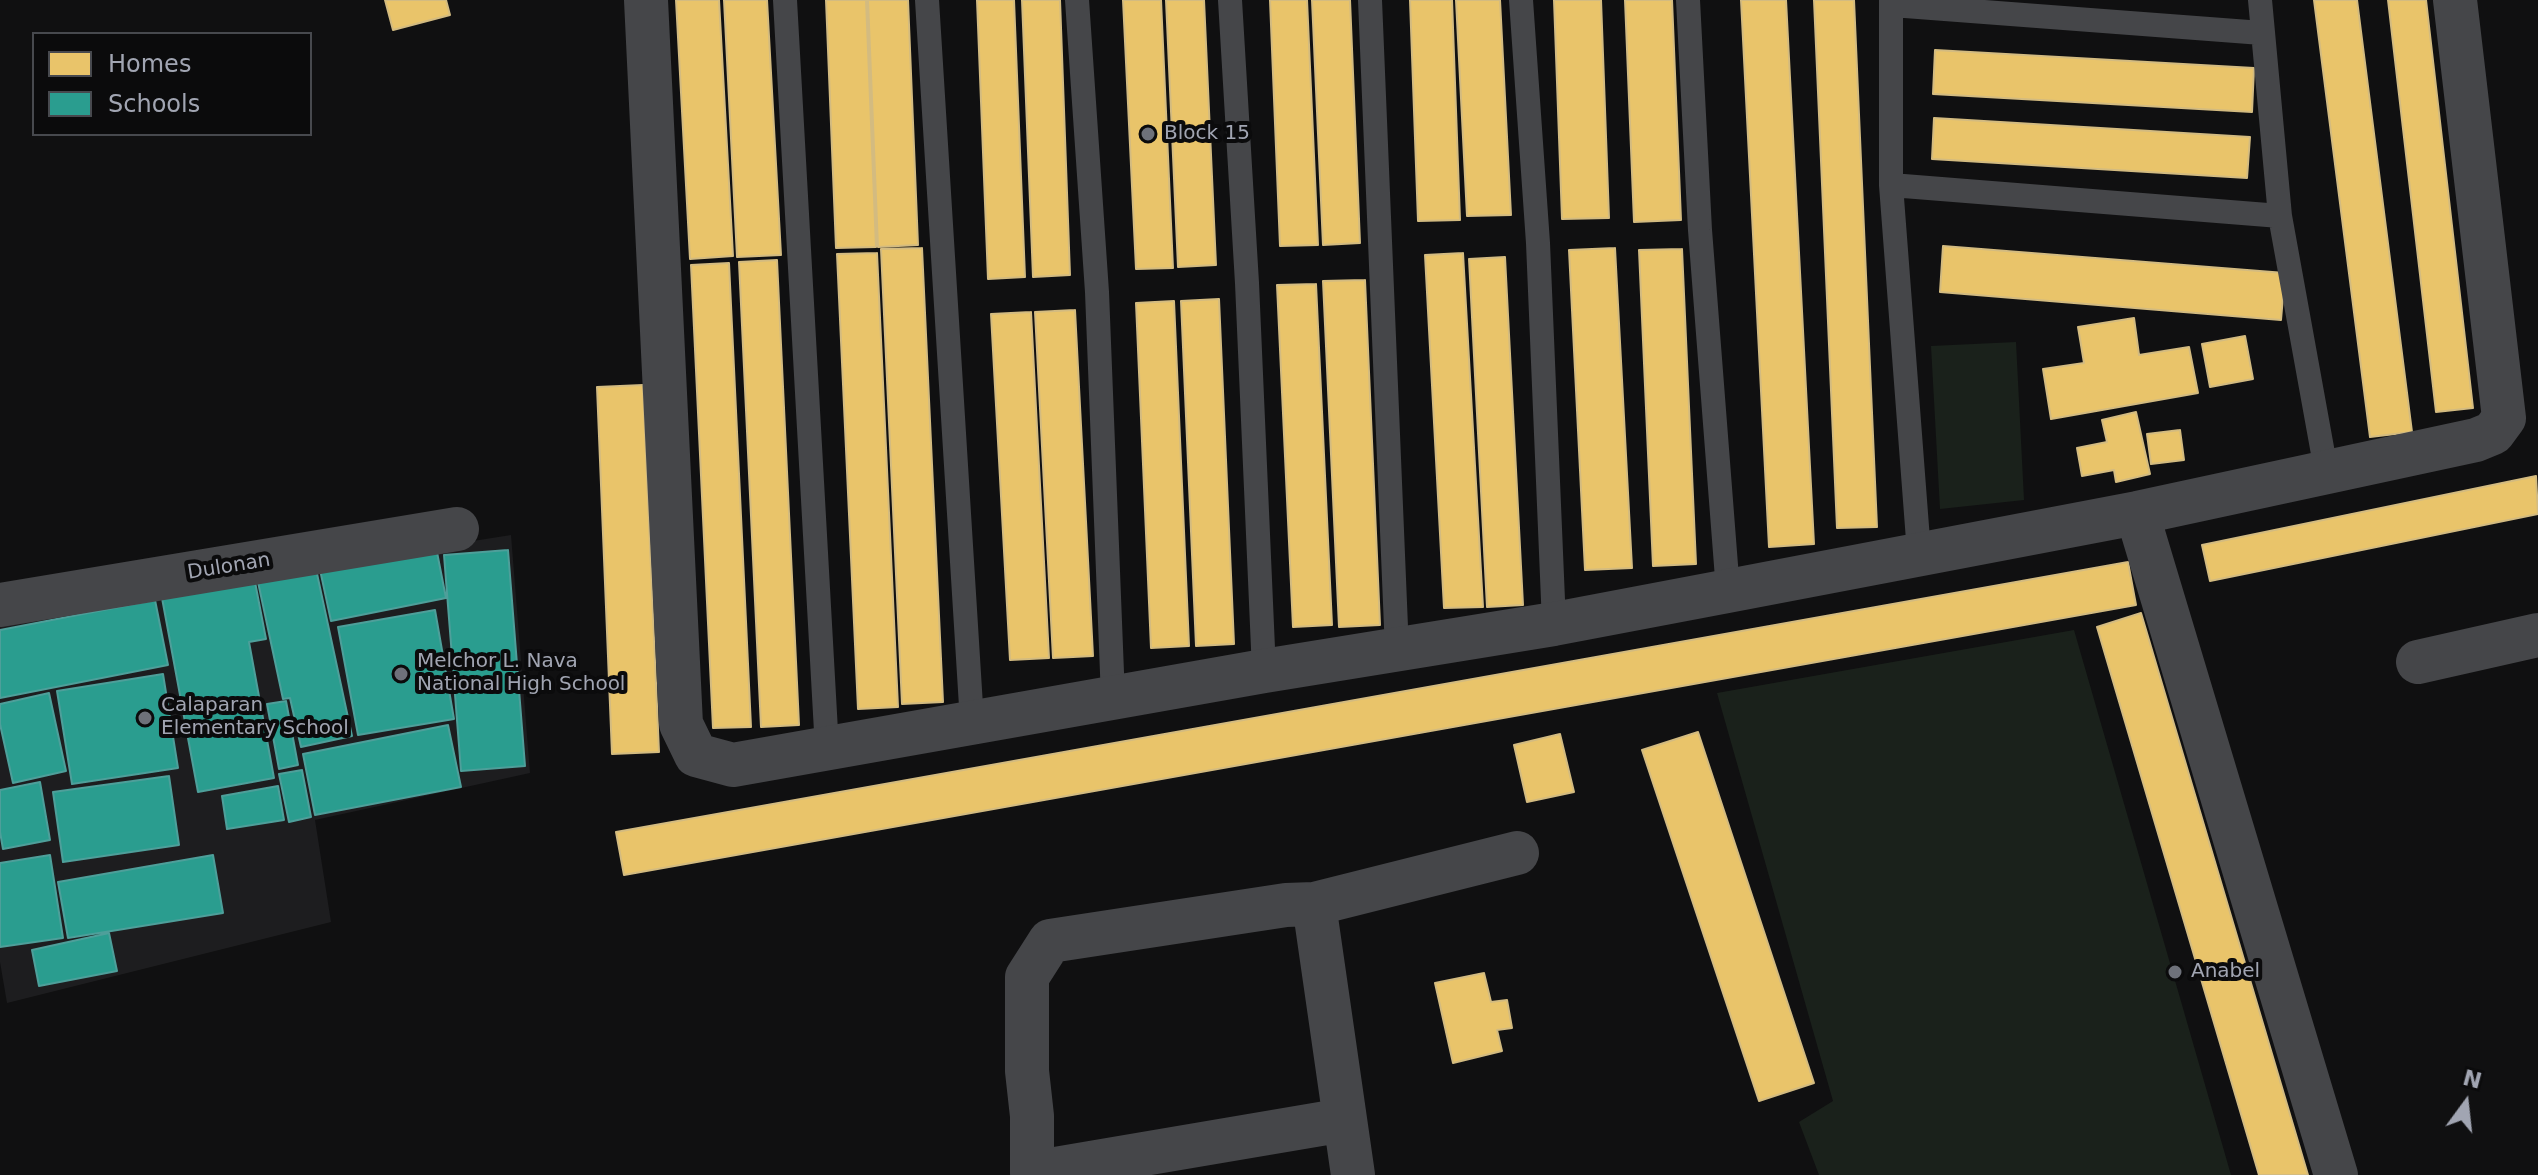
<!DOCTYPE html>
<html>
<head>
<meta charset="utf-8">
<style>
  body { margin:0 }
  #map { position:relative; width:2538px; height:1175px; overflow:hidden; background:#101011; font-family:"DejaVu Sans",sans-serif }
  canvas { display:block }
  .legend { position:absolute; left:32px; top:32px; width:280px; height:104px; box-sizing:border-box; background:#0b0b0c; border:2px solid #47494e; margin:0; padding:10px 14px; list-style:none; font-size:24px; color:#a1a5b2 }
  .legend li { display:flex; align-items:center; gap:16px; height:40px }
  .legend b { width:40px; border:2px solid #47494e }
  .north { position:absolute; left:2426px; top:1063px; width:80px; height:80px; -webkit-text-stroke:6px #0b0b0c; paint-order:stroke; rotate:15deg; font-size:22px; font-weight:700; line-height:32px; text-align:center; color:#a1a5b2 }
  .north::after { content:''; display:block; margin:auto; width:28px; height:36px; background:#a1a5b2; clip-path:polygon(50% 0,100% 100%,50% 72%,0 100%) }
</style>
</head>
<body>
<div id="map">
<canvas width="2538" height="1175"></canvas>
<ul class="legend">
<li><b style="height:22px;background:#e9c46a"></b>Homes</li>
<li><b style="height:22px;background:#2a9d8f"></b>Schools</li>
</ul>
<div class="north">N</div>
</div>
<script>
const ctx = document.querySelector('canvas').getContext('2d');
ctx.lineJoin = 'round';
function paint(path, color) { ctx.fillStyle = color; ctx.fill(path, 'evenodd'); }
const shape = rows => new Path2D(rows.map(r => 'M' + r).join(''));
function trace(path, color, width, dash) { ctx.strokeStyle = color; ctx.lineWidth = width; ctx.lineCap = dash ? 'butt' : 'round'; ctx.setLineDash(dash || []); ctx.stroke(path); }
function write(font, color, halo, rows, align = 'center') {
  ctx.font = font + ' "DejaVu Sans",sans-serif'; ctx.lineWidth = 8; ctx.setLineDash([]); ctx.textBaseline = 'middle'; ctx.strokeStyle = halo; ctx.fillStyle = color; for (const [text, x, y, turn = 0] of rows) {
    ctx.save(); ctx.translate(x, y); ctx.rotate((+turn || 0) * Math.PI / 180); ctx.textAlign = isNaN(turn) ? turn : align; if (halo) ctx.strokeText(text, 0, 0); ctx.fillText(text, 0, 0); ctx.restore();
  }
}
paint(shape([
  [511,535,530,773,315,820,331,922,7,1003,0,962,0,616]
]), '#1d1d1f');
paint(shape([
  [2016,342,2024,500,1940,509,1931,346],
  [2074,630,2231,1175,1819,1175,1799,1122,1833,1101,1717,693]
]), '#1a211b');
const homes = shape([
  [385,0,446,0,450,15,393,30,385,0],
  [676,0,719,0,733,256,690,259,676,0],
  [724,0,767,0,781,255,737,257,724,0],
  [826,0,866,0,876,247,836,248,826,0],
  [868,0,908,0,918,245,878,247,868,0],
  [977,0,1014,0,1025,277,988,279,977,0],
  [1022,0,1060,0,1070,275,1033,277,1022,0],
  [1123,0,1161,0,1173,268,1136,269,1123,0],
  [1166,0,1204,0,1216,265,1178,267,1166,0],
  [1270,0,1307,0,1318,245,1280,246,1270,0],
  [1312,0,1350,0,1360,243,1323,245,1312,0],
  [1410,0,1452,0,1460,220,1418,221,1410,0],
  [1456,0,1500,0,1511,215,1467,216,1456,0],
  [1554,0,1601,0,1609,218,1562,219,1554,0],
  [1625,0,1672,0,1681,220,1634,222,1625,0],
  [1741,0,1786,0,1814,544,1769,547,1741,0],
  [1814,0,1854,0,1877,527,1837,528,1814,0],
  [2314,0,2357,0,2412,432,2370,437,2314,0],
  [2388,0,2426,0,2473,408,2436,412,2388,0],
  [1935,50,2254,68,2252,112,1933,94,1935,50],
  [1934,118,2250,137,2247,178,1932,159,1934,118],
  [1943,246,2285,273,2281,320,1940,292,1943,246],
  [922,248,943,702,902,704,881,249,922,248],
  [1615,248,1632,568,1585,570,1569,250,1615,248],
  [1682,249,1696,564,1653,566,1639,250,1682,249],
  [877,253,898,707,858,709,837,254,877,253],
  [1463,253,1483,607,1444,608,1425,255,1463,253],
  [1505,257,1523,605,1487,607,1469,259,1505,257],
  [777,260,799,725,761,727,739,262,777,260],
  [729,263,751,727,713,728,691,265,729,263],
  [1365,280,1380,625,1339,627,1323,281,1365,280],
  [1316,284,1332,625,1293,627,1277,285,1316,284],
  [1219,299,1234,644,1196,646,1181,301,1219,299],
  [1174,301,1189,646,1151,648,1136,303,1174,301],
  [1075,310,1093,656,1053,658,1035,312,1075,310],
  [1031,312,1049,658,1010,660,991,314,1031,312],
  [2134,318,2139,355,2189,347,2198,393,2051,419,2043,369,2084,363,2078,327,2134,318],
  [2245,336,2253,379,2210,387,2202,344,2245,336],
  [643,385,659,752,612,754,597,387,643,385],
  [2136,412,2150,474,2116,482,2114,470,2082,476,2077,448,2107,442,2102,420,2136,412],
  [2180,430,2184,460,2151,464,2147,434,2180,430],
  [2536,476,2538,514,2210,581,2202,545,2536,476],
  [2128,562,2136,605,624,875,616,832,2128,562],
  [2141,613,2308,1175,2259,1175,2097,627,2141,613],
  [1698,732,1814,1083,1759,1101,1642,750,1698,732],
  [1560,734,1574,792,1527,802,1514,745,1560,734],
  [1484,973,1491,1002,1507,1000,1512,1028,1497,1030,1502,1051,1453,1063,1435,983,1484,973]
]);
paint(homes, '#e9c46a');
trace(homes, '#d3bb80', 2);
const schools = shape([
  [435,542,446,598,331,621,319,565,435,542],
  [508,550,525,766,461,771,444,555,508,550],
  [316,569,352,736,301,747,290,698,283,699,258,582,316,569],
  [255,582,266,639,249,642,274,778,198,792,162,598,255,582],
  [155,600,168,665,0,698,0,630,155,600],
  [435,610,454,719,358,735,338,627,435,610],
  [163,674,178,768,72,784,57,691,163,674],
  [49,693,66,771,13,783,0,724,0,704,49,693],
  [286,701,298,765,279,769,267,704,286,701],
  [448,725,461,787,315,815,303,754,448,725],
  [302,770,311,817,289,822,279,774,302,770],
  [169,776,179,845,63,862,53,792,169,776],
  [40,782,50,840,3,849,0,832,0,790,40,782],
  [278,786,284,820,227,829,222,796,278,786],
  [50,855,63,938,0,947,0,863,50,855],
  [213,855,223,913,68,938,58,882,213,855],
  [109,933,117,971,39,986,32,950,109,933]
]);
paint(schools, '#2a9d8f');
trace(schools, '#4e9f9a', 2);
trace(shape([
  [785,0,827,749],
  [927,0,972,722],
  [1077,0,1097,292,1113,698],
  [1230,0,1247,283,1264,671],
  [1370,0,1397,651],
  [1521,0,1538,243,1554,624],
  [1688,0,1700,230,1728,591],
  [1891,0,1891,185,1919,553],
  [2260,0,2280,216,2326,470],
  [1892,5,2262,33],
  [1891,185,2280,216]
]), '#454649', 24);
trace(shape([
  [646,0,681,724,696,755,733,765,1264,671,1554,624,1728,591,2137,513,2476,440,2493,433,2504,418,2455,0],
  [2137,513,2336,1175],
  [0,605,457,529],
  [2418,662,2538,635],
  [1314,904,1353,1175],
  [1344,1120,1032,1173,1032,1116,1027,1071,1027,977,1050,941,1286,905,1314,904,1517,853]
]), '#454649', 44);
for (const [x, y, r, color] of [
  [1148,134,8,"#6e717a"],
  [401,674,8,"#6e717a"],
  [145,718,8,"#6e717a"],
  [2175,972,8,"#6e717a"]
]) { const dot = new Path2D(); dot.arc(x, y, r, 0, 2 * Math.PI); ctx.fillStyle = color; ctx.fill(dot); trace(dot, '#0b0b0c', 3); }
write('20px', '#a1a5b2', '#0b0b0c', [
  ["Block 15",1164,134],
  ["Melchor L. Nava",417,662],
  ["National High School",417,685],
  ["Calaparan",161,706],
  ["Elementary School",161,729],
  ["Anabel",2191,972]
], 'left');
write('20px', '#a1a5b2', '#0b0b0c', [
  ["Dulonan",229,567,-9]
]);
</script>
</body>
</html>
